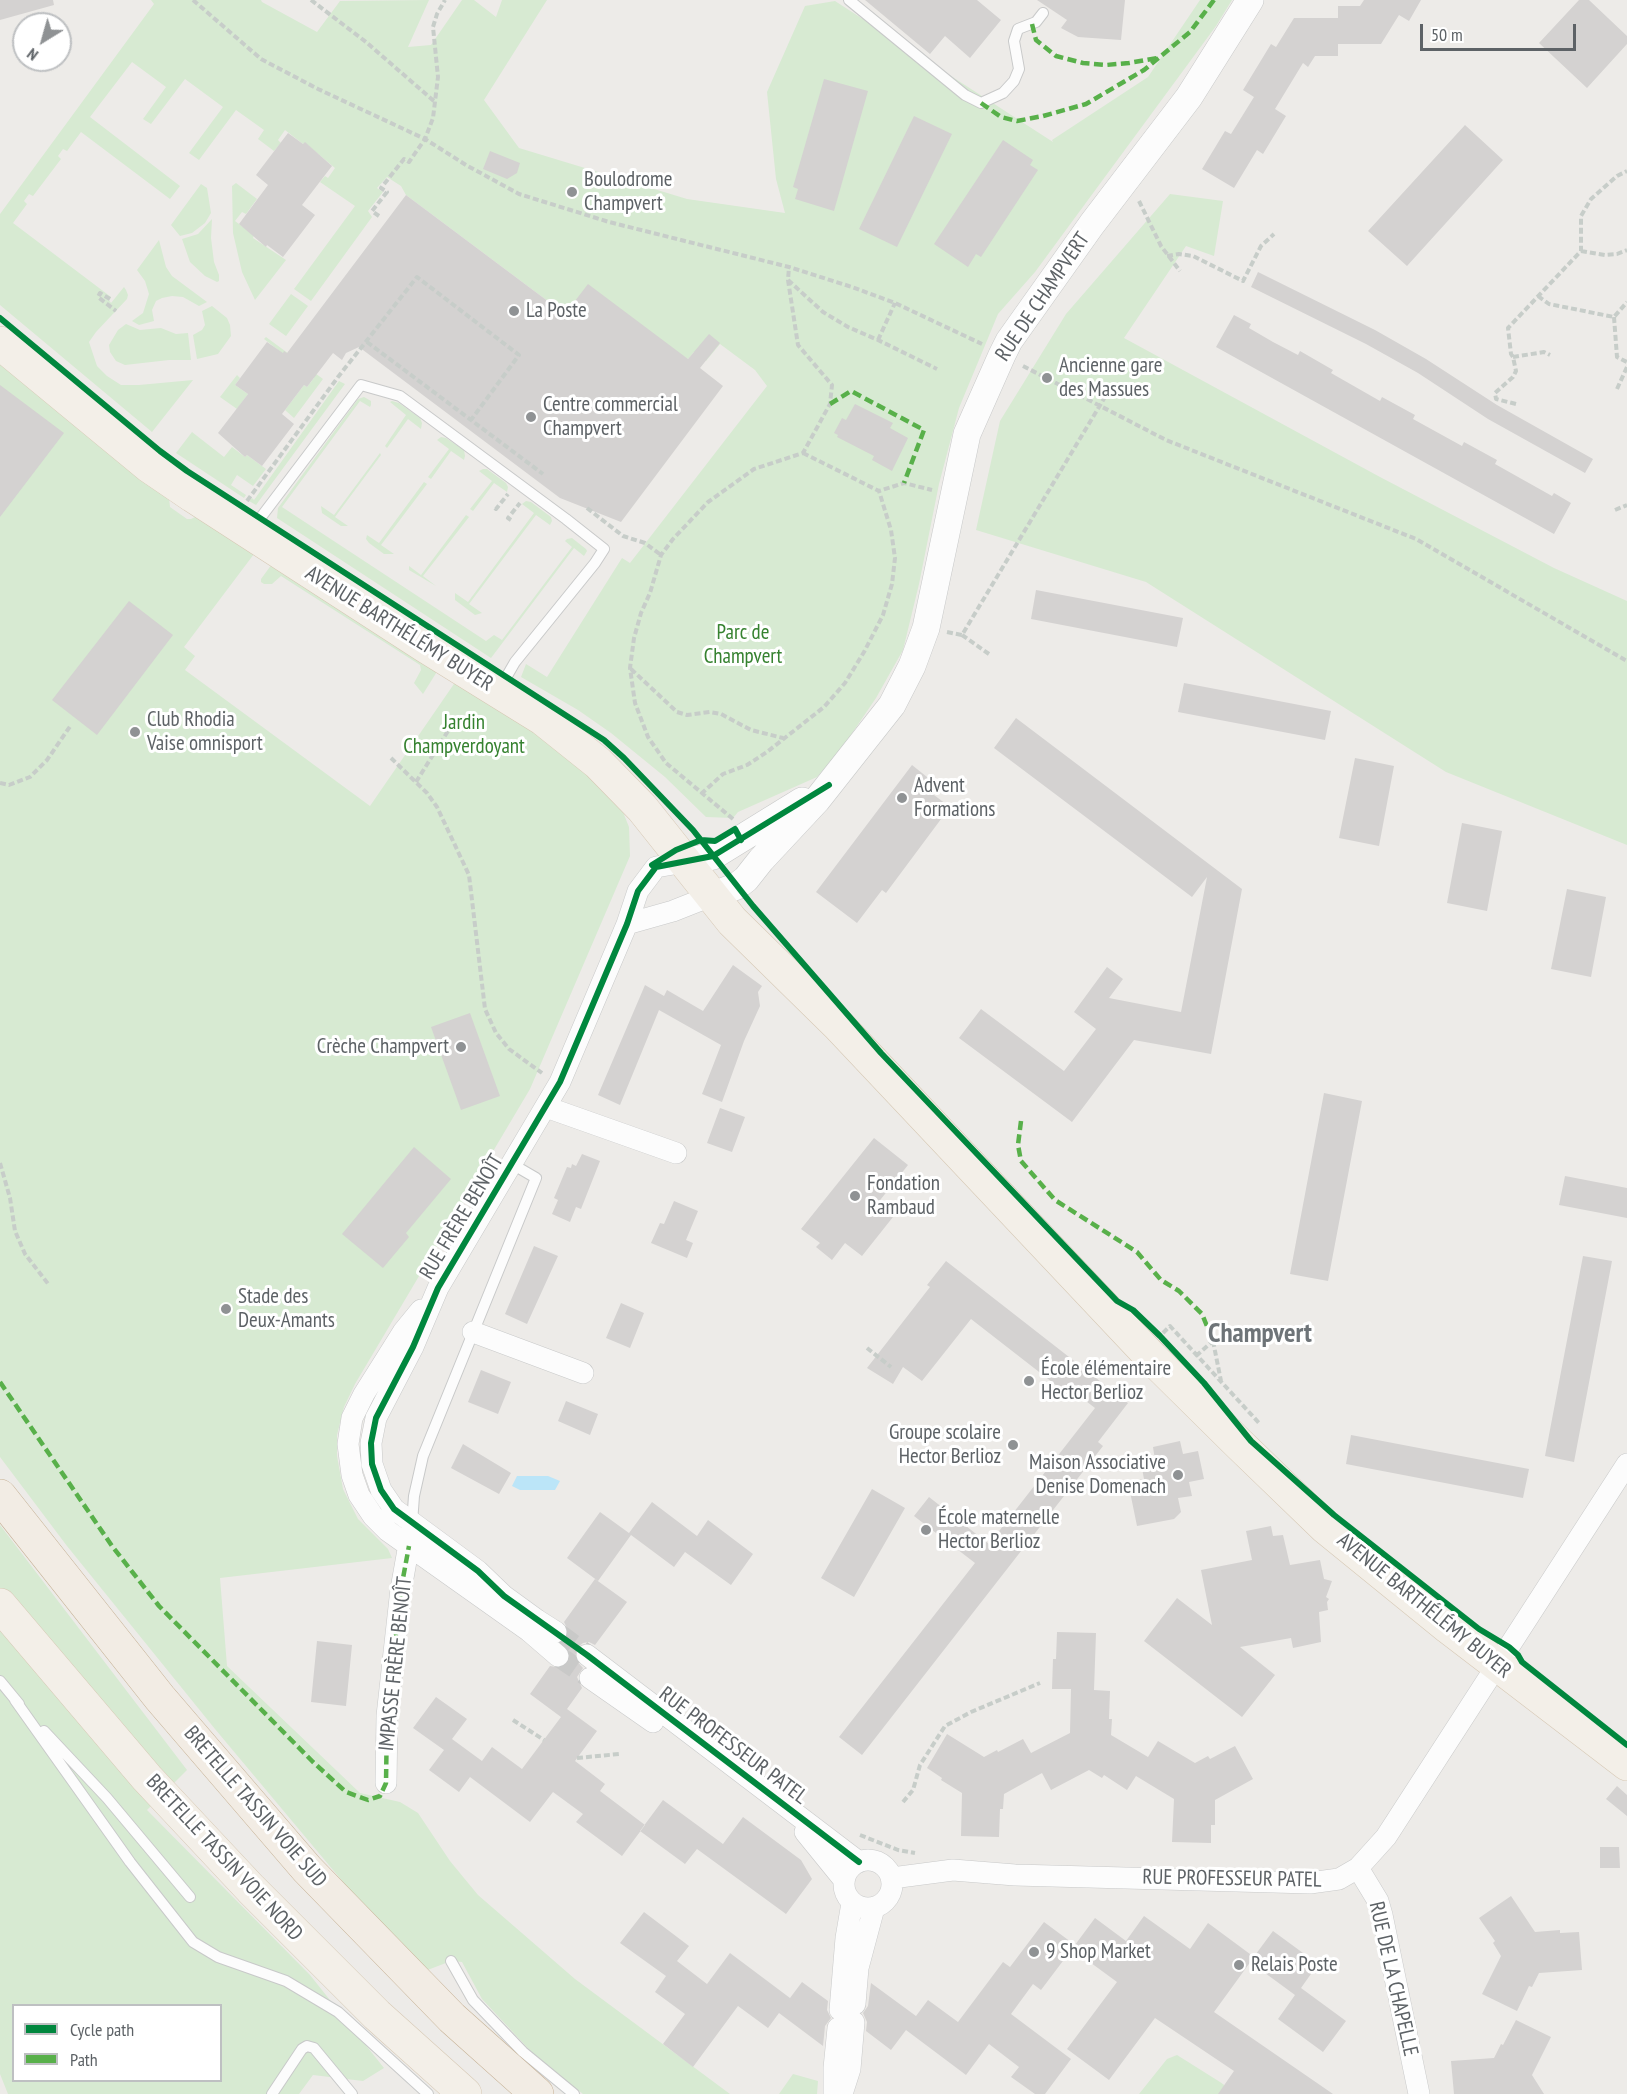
<!DOCTYPE html>
<html>
<head>
<meta charset="utf-8">
<style>
  body { margin:0 }
  #map { position:relative; width:1627px; height:2094px; overflow:hidden; background:#edebe8; font-family:"PT Sans Narrow",sans-serif }
  canvas { display:block }
  .legend { position:absolute; left:12px; top:2004px; width:210px; height:78px; box-sizing:border-box; background:#fff; border:2px solid #bec0c2; margin:0; padding:8px 10px; list-style:none; font-size:18px; color:#5d6266 }
  .legend li { display:flex; align-items:center; gap:12px; height:30px }
  .legend b { width:30px; border:2px solid #bec0c2 }
  .north { position:absolute; left:12px; top:12px; width:60px; height:60px; box-sizing:border-box; background:#fff; border:2px solid #bec0c2; border-radius:50%; rotate:217deg; font-size:16px; font-weight:700; line-height:24px; text-align:center; color:#5d6266 }
  .north::after { content:''; display:block; margin:auto; width:21px; height:27px; background:#8f9294; clip-path:polygon(50% 0,100% 100%,50% 72%,0 100%) }
  .scale { position:absolute; left:1420px; top:24px; width:156px; height:27px; box-sizing:border-box; border:3px solid #5d6266; border-top:0; padding-left:8px; font-size:18px; line-height:21px; white-space:nowrap; color:#5d6266; -webkit-text-stroke:4px #fff; paint-order:stroke }
</style>
</head>
<body>
<div id="map">
<canvas width="1627" height="2094"></canvas>
<ul class="legend">
<li><b style="height:8px;background:#00873e"></b>Cycle path</li>
<li><b style="height:8px;background:#58b04a"></b>Path</li>
</ul>
<div class="north">N</div>
<div class="scale">50 m</div>
</div>
<script>
const ctx = document.querySelector('canvas').getContext('2d');
ctx.lineJoin = 'round';
function paint(path, color) { ctx.fillStyle = color; ctx.fill(path, 'evenodd'); }
const shape = rows => new Path2D(rows.map(r => 'M' + r).join(''));
function trace(path, color, width, dash) { ctx.strokeStyle = color; ctx.lineWidth = width; ctx.lineCap = dash ? 'butt' : 'round'; ctx.setLineDash(dash || []); ctx.stroke(path); }
function write(font, color, halo, rows, align = 'center') {
  ctx.font = font + ' "PT Sans Narrow",sans-serif'; ctx.lineWidth = 6; ctx.setLineDash([]); ctx.textBaseline = 'middle'; ctx.strokeStyle = halo; ctx.fillStyle = color; for (const [text, x, y, turn = 0] of rows) {
    ctx.save(); ctx.translate(x, y); ctx.rotate((+turn || 0) * Math.PI / 180); ctx.textAlign = isNaN(turn) ? turn : align; if (halo) ctx.strokeText(text, 0, 0); ctx.fillText(text, 0, 0); ctx.restore();
  }
}
paint(shape([
  [151,0,261,0,262,2,317,32,340,1,429,0,408,47,431,45,462,0,474,0,496,17,502,0,547,0,484,100,519,148,687,199,785,213,776,179,767,92,805,6,835,1,1053,142,1052,140,1148,77,1200,0,1232,0,1216,26,1035,272,998,314,959,408,939,484,919,584,903,650,876,698,840,751,817,777,738,812,733,818,706,817,665,777,611,733,578,710,521,677,526,664,547,677,622,558,630,563,767,386,755,370,720,344,706,361,694,352,688,359,565,314,406,195,401,186,387,177,377,188,383,192,368,211,372,217,311,301,294,289,355,206,320,182,325,176,328,178,335,168,305,143,303,144,285,130,278,140,281,143,274,151,258,139,264,130,236,110,199,160,189,153,223,107,185,79,151,124,143,119,166,87,132,62,90,117,180,186,170,199,81,132,67,151,63,149,58,156,61,159,33,196,29,194,24,201,27,204,13,223,111,297,109,300,111,303,124,287,126,290,128,295,127,299,96,332,89,342,97,366,107,376,121,385,139,385,193,380,152,432,0,305,0,214,154,4],
  [236,183,257,199,246,214,242,212,235,221,254,235,253,238,286,260,255,300,242,272,233,233,232,186],
  [201,184,207,188,211,213,205,223,192,233,180,236,171,225],
  [1170,194,1223,201,1214,256,1186,246,1124,338,1380,477,1554,568,1627,601,1627,845,1446,772,1146,582,976,530,1000,421,1066,314],
  [212,219,211,238,214,262,219,275,219,281,217,282,205,276,190,262,182,239,198,234],
  [159,240,166,267,172,276,207,302,199,306,183,297,172,296,162,298,156,301,152,310,154,321,139,325,132,321,143,313,149,294,145,281,137,270],
  [291,294,308,306,286,336,269,324],
  [212,306,227,318,230,325,231,336,218,354,197,359,193,335,202,330,205,325,202,311],
  [126,324,140,330,161,328,176,334,188,333,191,360,169,360,125,365,116,361,110,352,109,345,118,330],
  [266,337,323,379,294,418,285,410,304,385,307,387,314,378,264,339],
  [0,358,169,498,170,507,187,519,191,519,197,516,254,554,184,647,195,656,185,670,370,806,456,681,562,750,595,781,623,812,629,827,630,856,530,1089,355,1384,344,1407,337,1435,337,1456,343,1489,358,1519,388,1549,392,1558,220,1578,227,1666,360,1793,400,1802,418,1813,450,1861,478,1895,575,1979,730,2094,583,2094,537,2058,482,1999,462,1962,451,1961,425,1971,369,1913,215,1729,67,1546,0,1457],
  [237,375,240,378,235,385,248,394,237,409,220,397],
  [339,381,345,384,256,505,249,501,252,498,254,500],
  [364,397,371,401,371,405,370,407,360,401,282,507,486,641,494,635,502,640,572,547,565,541,567,539,572,538,586,549,587,551,584,556,574,548,491,658,277,518,278,508,358,399],
  [392,401,399,403,420,418,422,423,421,429,408,419,387,448,385,446,406,415,390,402],
  [192,432,224,457,232,447,245,457,247,455,266,469,253,486,237,475,231,485,246,495,244,498,176,453],
  [441,437,446,438,464,450,465,456,464,460,451,451,431,479,428,477,449,449,437,440],
  [380,453,381,455,335,517,348,526,341,526,322,513,321,506,334,515],
  [483,469,487,469,506,483,508,487,507,492,494,483,473,511,470,509,492,481,479,471],
  [424,482,427,484,381,545,394,554,384,554,369,543,366,539,367,535,379,543],
  [526,501,531,502,551,517,552,521,550,525,536,515,469,604,482,613,475,615,455,600,455,593,468,602,534,513,522,504],
  [466,515,469,517,423,576,436,586,409,570,409,566,421,575],
  [272,564,438,670,423,694,414,683,421,670,420,665,281,576,272,584,264,584,261,582,261,579],
  [0,1525,187,1770,147,1810,310,1975,384,2068,363,2081,313,2075,299,2094,8,2094,0,2074],
  [14,2006,220,2006,220,2080,14,2080],
  [1177,2055,1220,2082,1237,2094,1139,2094,1167,2059],
  [793,2074,818,2081,817,2094,779,2094]
]), '#d7ead2');
paint(shape([
  [517,1476,548,1476,560,1481,555,1490,520,1490,512,1486]
]), '#bbe5f8');
paint(shape([
  [0,0,53,0,54,5,0,20],
  [865,0,977,0,1001,20,970,58,945,36,930,54],
  [1037,0,1125,0,1121,40,1078,37,1061,28,1067,20],
  [1364,0,1421,0,1409,21,1399,15,1381,44,1338,44,1338,56,1315,56,1308,67,1303,63,1275,109,1286,116,1263,154,1257,150,1234,188,1202,169,1225,131,1231,134,1254,97,1243,90,1271,44,1276,47,1294,18,1338,18,1338,6,1360,6],
  [1579,0,1589,0,1627,36,1627,44,1587,88,1539,43],
  [824,79,868,91,834,211,795,199,798,189,793,187],
  [914,116,952,134,897,247,859,229],
  [1465,125,1503,160,1407,266,1368,231],
  [288,133,303,144,305,142,332,166,302,205,315,215,283,257,267,245,266,247,239,224,268,185,256,175],
  [1003,140,1033,160,1030,165,1038,170,981,257,976,254,968,267,934,244],
  [490,151,520,163,517,173,507,179,483,169],
  [406,195,565,314,588,284,688,359,709,334,720,343,700,368,723,386,621,522,560,498,359,347,346,353,342,360,333,353,307,387,304,385,282,414,294,424,262,466,247,455,245,457,218,433,248,394,235,385,267,342,283,353,284,351,287,353],
  [1258,272,1375,330,1426,359,1497,405,1593,459,1585,473,1488,419,1418,373,1366,344,1251,287],
  [1234,315,1251,324,1249,328,1273,342,1298,355,1300,351,1333,370,1331,373,1380,401,1382,397,1415,415,1413,419,1462,446,1464,442,1497,460,1495,464,1511,473,1552,496,1554,493,1571,503,1554,534,1216,347],
  [0,385,64,433,0,517],
  [855,404,893,423,890,428,908,438,892,471,872,460,874,456,837,437,838,435,834,433,842,418,846,420],
  [1036,590,1183,618,1177,647,1031,619],
  [129,601,173,635,97,735,52,700],
  [1184,683,1331,711,1325,740,1178,712],
  [1016,718,1242,889,1211,1054,1134,1040,1072,1122,959,1038,981,1009,1064,1071,1096,1029,1074,1012,1107,967,1123,979,1109,998,1181,1012,1207,877,1192,897,994,748],
  [1355,758,1394,766,1379,846,1339,838],
  [912,765,932,781,926,789,950,807,886,893,882,890,857,923,816,892],
  [1462,823,1502,831,1487,911,1447,903],
  [1567,889,1606,897,1591,977,1551,969],
  [733,965,762,986,758,992,760,1006,744,1041,722,1102,702,1094,721,1045,659,1010,620,1105,598,1095,645,985,664,996,667,990,703,1011],
  [470,1013,500,1096,461,1110,431,1027],
  [1324,1093,1362,1101,1328,1281,1290,1274],
  [720,1108,745,1117,732,1152,707,1143],
  [874,1138,908,1165,877,1204,893,1217,862,1256,845,1243,832,1260,816,1247,820,1243,801,1229],
  [414,1147,451,1179,406,1233,409,1237,383,1268,342,1234],
  [582,1154,600,1161,581,1209,576,1207,570,1222,552,1214,558,1200,554,1198,567,1167,571,1168,572,1164,576,1166],
  [1565,1176,1627,1188,1627,1218,1559,1205],
  [674,1201,698,1211,686,1240,693,1243,687,1258,651,1243,660,1223,664,1224],
  [534,1246,558,1256,527,1324,505,1314],
  [1583,1256,1612,1261,1574,1462,1545,1456],
  [946,1261,1128,1403,1098,1442,1103,1446,862,1755,839,1737,975,1563,914,1516,929,1497,989,1544,1095,1408,1065,1385,1061,1389,971,1319,922,1381,903,1367,893,1384,867,1368,930,1287,927,1285],
  [621,1303,644,1313,630,1348,606,1338],
  [481,1370,511,1382,498,1414,468,1402],
  [566,1401,598,1414,590,1435,558,1421],
  [1351,1435,1529,1469,1523,1498,1346,1464],
  [1180,1441,1183,1454,1198,1451,1204,1479,1189,1482,1192,1496,1178,1498,1181,1512,1174,1519,1137,1526,1128,1482,1144,1479,1141,1463,1155,1460,1153,1447],
  [463,1444,511,1473,499,1494,451,1468],
  [872,1489,905,1508,854,1597,821,1578],
  [652,1502,697,1536,708,1520,753,1554,731,1585,685,1552,674,1567,631,1535,598,1581,567,1558,600,1512,629,1533],
  [1271,1526,1273,1536,1283,1535,1290,1565,1320,1560,1324,1579,1332,1581,1326,1597,1329,1599,1327,1602,1328,1610,1319,1612,1321,1642,1293,1648,1291,1638,1240,1647,1275,1675,1242,1717,1144,1641,1177,1598,1212,1625,1201,1570,1252,1560,1246,1531],
  [595,1579,627,1602,595,1645,589,1642,583,1643,577,1648,575,1659,583,1668,577,1677,582,1688,567,1709,597,1731,575,1761,605,1784,600,1791,645,1825,622,1856,576,1822,583,1814,553,1792,530,1822,470,1777,459,1792,429,1770,444,1750,413,1728,436,1697,467,1719,452,1739,482,1761,492,1747,522,1769,561,1717,530,1694,550,1666,562,1668,568,1664,570,1652,562,1643,567,1638,569,1632,564,1622],
  [1057,1632,1096,1633,1094,1690,1110,1691,1109,1719,1112,1719,1111,1735,1148,1757,1158,1741,1195,1763,1208,1756,1210,1759,1235,1746,1253,1779,1215,1800,1215,1825,1211,1825,1211,1843,1172,1842,1174,1799,1136,1776,1127,1790,1104,1775,1102,1778,1089,1770,1051,1790,1042,1773,1004,1794,1003,1809,1000,1809,999,1837,961,1836,962,1793,941,1780,942,1778,927,1768,947,1734,984,1757,997,1750,998,1752,1023,1739,1031,1753,1070,1733,1071,1689,1052,1689,1053,1659,1056,1659],
  [317,1641,352,1645,346,1706,311,1702],
  [1617,1786,1627,1795,1627,1816,1606,1799],
  [663,1800,723,1844,743,1817,801,1860,812,1879,786,1914,697,1849,685,1864,640,1831],
  [1600,1847,1619,1847,1620,1868,1600,1868],
  [1511,1896,1535,1932,1560,1930,1560,1933,1579,1932,1582,1970,1539,1973,1532,1987,1529,1986,1517,2011,1482,1994,1501,1956,1493,1943,1495,1941,1479,1918],
  [644,1912,689,1946,677,1961,707,1984,730,1953,790,1998,802,1982,828,2001,827,2010,831,2018,825,2026,823,2046,779,2013,768,2028,738,2006,693,2067,663,2044,685,2014,655,1992,666,1976,620,1943],
  [1144,1916,1190,1949,1208,1923,1254,1957,1214,2012,1333,2094,1218,2094,1234,2071,1155,2018,1109,2080,1067,2049,1117,1982,1072,1949,1095,1918,1126,1941],
  [1044,1922,1075,1945,1041,1990,1033,1984,1011,2014,1071,2059,1045,2094,1035,2094,1011,2077,1019,2067,989,2044,966,2075,906,2030,891,2050,866,2031,867,2022,863,2013,868,2006,871,1983,916,2016,928,2000,958,2022,1003,1962,1010,1967],
  [1273,1931,1318,1964,1301,1988,1346,2021,1323,2052,1278,2019,1295,1995,1250,1962],
  [1516,2020,1551,2037,1532,2075,1544,2094,1454,2094,1451,2061,1494,2058,1501,2044,1503,2045]
]), '#d4d2d1');
trace(shape([
  [556,1632,587,1655],
  [558,1656,590,1678]
]), '#c9c9c8', 21, [21, 10]);
const service = shape([
  [849,0,965,95,981,103,1003,93,1014,81,1019,69,1014,41,1018,29,1036,22,1043,13],
  [252,529,361,385,400,396,566,519,604,549,595,563,515,662,500,688],
  [412,1523,414,1496,423,1456,536,1178,512,1164],
  [0,1681,19,1704],
  [15,1700,130,1862,193,1942,218,1957,286,1981,338,2012,428,2094],
  [44,1731,107,1798,190,1897],
  [451,1961,473,2000,523,2052,574,2094],
  [272,2094,302,2049,307,2046,314,2048,352,2094]
]);
const minor = shape([
  [627,924,673,911,711,896],
  [546,1107,676,1153],
  [421,1310,403,1332,364,1394,352,1418,348,1444,352,1475,359,1495,373,1516,388,1531,529,1631,558,1656],
  [473,1332,583,1373],
  [556,1632,537,1620,504,1596,478,1571,394,1509,381,1490,372,1464,371,1443,376,1418,413,1347,438,1288,560,1082,627,924,638,891,656,867,685,862],
  [587,1655,859,1862],
  [590,1678,653,1722],
  [386,1783,387,1716,401,1589,411,1533],
  [805,1832,844,1880],
  '844 1884a24 24 0 1 1 48 0a24 24 0 1 1-48 0Z',
  [1358,1868,1378,1901,1382,1915,1419,2094],
  [892,1878,953,1870,1015,1875,1310,1883,1339,1879,1358,1868,1386,1837,1627,1464],
  [855,2004,858,1968,874,1908],
  [840,2010,846,1938,852,1903],
  [834,2094,834,2068,838,2028],
  [842,2094,850,2069,854,2022]
]);
const tertiary = shape([
  [685,862,713,856,802,801],
  [711,896,737,886,746,879,761,860,817,800,892,705,912,666,926,628,967,434,1002,355,1009,341,1092,224,1189,97,1250,0]
]);
const primary = shape([
  [0,343,149,466,193,496,425,646,543,719,598,763,642,808,732,921,838,1025,1152,1358,1238,1443,1325,1527,1448,1627,1627,1764],
  [0,1605,147,1778,251,1889,377,2015,465,2094]
]);
const trunk = shape([
  [0,1496,160,1698,307,1869,452,2018,537,2094]
]);
trace(service, '#c8c9c9', 12);
trace(minor, '#c8c9c9', 22);
trace(tertiary, '#c8c9c9', 28);
trace(primary, '#d6c8b4', 34);
trace(trunk, '#c5b094', 34);
trace(shape([
  [193,0,261,59,318,89,425,139,466,165,519,194,609,222,789,267,852,287,895,303,982,344],
  [311,0,366,42,435,102],
  [1139,201,1161,246,1180,271],
  [379,216,372,211,387,192,381,188,404,159,409,162,425,139,433,118,438,77,433,27,437,14,445,0],
  [1581,251,1605,255,1617,254,1627,250],
  [1167,256,1179,254,1193,256,1243,281,1261,246,1274,234],
  [788,280,823,312,848,327,878,340,937,369],
  [1538,296,1549,304,1614,317,1627,302],
  [110,299,100,293,98,297,116,311],
  [1614,317,1617,357,1627,362],
  [878,340,895,303],
  [367,342,471,420],
  [1513,357,1544,352,1550,355],
  [1023,366,1166,440,1416,539,1627,661],
  [1617,389,1627,367],
  [1516,404,1496,399,1495,393,1513,377,1516,371,1513,357,1511,354,1508,328,1581,251,1581,216,1591,199,1617,176,1627,171],
  [803,453,879,491,904,483,932,490],
  [247,501,338,377,417,277,519,355,471,420,543,474],
  [495,508,496,509,508,494],
  [587,508,623,536,645,543,661,555],
  [1615,510,1627,505],
  [511,520,508,518,520,503],
  [947,632,962,635,1105,397],
  [962,635,989,654],
  [631,669,677,712,687,715,710,712,721,714,751,730,783,738],
  [391,758,427,793,437,807,469,875,485,1009,496,1033,509,1049,542,1073],
  [416,782,448,731],
  [0,783,9,785,30,777,47,760,71,725],
  [701,794,723,774,747,765,767,752,824,707,845,683,864,652,883,615,892,584,895,558,891,530,879,491],
  [733,819,666,763,648,737,635,703,630,668,634,638,641,613,650,593,661,555,673,539,708,502,754,469,803,453,830,404,832,385,798,345,788,280,789,267],
  [0,1163,10,1198,15,1231,25,1254,49,1285],
  [1163,1333,1170,1326,1259,1423],
  [1213,1341,1221,1381],
  [867,1348,891,1367],
  [1196,1356,1213,1341],
  [513,1720,544,1740],
  [577,1758,619,1754],
  [903,1802,913,1790,920,1765,945,1726,971,1712,1040,1683],
  [860,1835,898,1850,915,1853]
]), '#c7cdc9', 4, [6, 3]);
trace(service, '#fcfcfc', 10);
trace(minor, '#fcfcfc', 21);
trace(tertiary, '#fcfcfc', 27);
trace(primary, '#f3efe8', 33);
trace(trunk, '#f2ece4', 33);
trace(shape([
  [1032,24,1036,40,1056,56,1083,63,1106,65,1129,63,1157,58],
  [981,103,1001,117,1017,121,1043,116,1086,104,1144,70,1190,32,1214,0],
  [830,404,851,391,924,430,904,483],
  [1021,1121,1018,1145,1021,1161,1055,1200,1137,1252,1161,1280,1179,1291,1202,1314,1213,1341],
  [0,1382,112,1546,159,1606,313,1762,346,1792,368,1800,380,1796,386,1783,387,1716,401,1589,409,1546]
]), '#58b04a', 4.5, [9, 4.5]);
trace(shape([
  [0,318,160,451,187,471,604,740,624,758,693,830,753,906,881,1053,1117,1301,1133,1310,1160,1336,1204,1383,1251,1441,1334,1515,1479,1629,1509,1647,1518,1655,1522,1662,1627,1745],
  [829,785,713,856,656,867,638,891,627,924,560,1082,438,1288,413,1347,376,1418,371,1443,372,1464,381,1490,394,1509,478,1571,504,1596,587,1655,859,1862],
  [652,865,676,850,701,840,715,841,735,829,741,840]
]), '#00873e', 6);
for (const [x, y, r, color] of [
  [572,192,6,"#8f9294"],
  [514,311,6,"#8f9294"],
  [1047,378,6,"#8f9294"],
  [531,417,6,"#8f9294"],
  [135,732,6,"#8f9294"],
  [902,798,6,"#8f9294"],
  [461,1047,6,"#8f9294"],
  [855,1196,6,"#8f9294"],
  [226,1309,6,"#8f9294"],
  [1029,1381,6,"#8f9294"],
  [1013,1445,6,"#8f9294"],
  [1178,1475,6,"#8f9294"],
  [926,1530,6,"#8f9294"],
  [1034,1952,6,"#8f9294"],
  [1239,1965,6,"#8f9294"]
]) { const dot = new Path2D(); dot.arc(x, y, r, 0, 2 * Math.PI); ctx.fillStyle = color; ctx.fill(dot); trace(dot, '#fff', 2); }
write('21px', '#5d6266', '#fff', [
  ["Boulodrome",584,180],
  ["Champvert",584,204],
  ["La Poste",526,311],
  ["Ancienne gare",1059,366],
  ["des Massues",1059,390],
  ["Centre commercial",543,405],
  ["Champvert",543,429],
  ["Club Rhodia",147,720],
  ["Vaise omnisport",147,744],
  ["Advent",914,786],
  ["Formations",914,810],
  ["Crèche Champvert",449,1047,"right"],
  ["Fondation",867,1184],
  ["Rambaud",867,1208],
  ["Stade des",238,1297],
  ["Deux-Amants",238,1321],
  ["École élémentaire",1041,1369],
  ["Hector Berlioz",1041,1393],
  ["Groupe scolaire",1001,1433,"right"],
  ["Hector Berlioz",1001,1457,"right"],
  ["Maison Associative",1166,1463,"right"],
  ["Denise Domenach",1166,1487,"right"],
  ["École maternelle",938,1518],
  ["Hector Berlioz",938,1542],
  ["9 Shop Market",1046,1952],
  ["Relais Poste",1251,1965]
], 'left');
write('21px', '#5d6266', '#fff', [
  ["RUE DE CHAMPVERT",1043,297,-56],
  ["AVENUE BARTHÉLÉMY BUYER",399,629,32],
  ["RUE FRÈRE BENOÎT",462,1217,-59],
  ["AVENUE BARTHÉLÉMY BUYER",1424,1606,39],
  ["IMPASSE FRÈRE BENOÎT",396,1664,-84],
  ["RUE PROFESSEUR PATEL",733,1746,37],
  ["BRETELLE TASSIN VOIE SUD",255,1807,49],
  ["BRETELLE TASSIN VOIE NORD",224,1858,47],
  ["RUE PROFESSEUR PATEL",1232,1879,1],
  ["RUE DE LA CHAPELLE",1393,1979,77]
]);
write('21px', '#368230', '#fff', [
  ["Parc de",743,633],
  ["Champvert",743,657],
  ["Jardin",464,723],
  ["Champverdoyant",464,747]
]);
write('bold 27px', '#6e7478', '#fff', [
  ["Champvert",1260,1334]
]);
</script>
</body>
</html>
